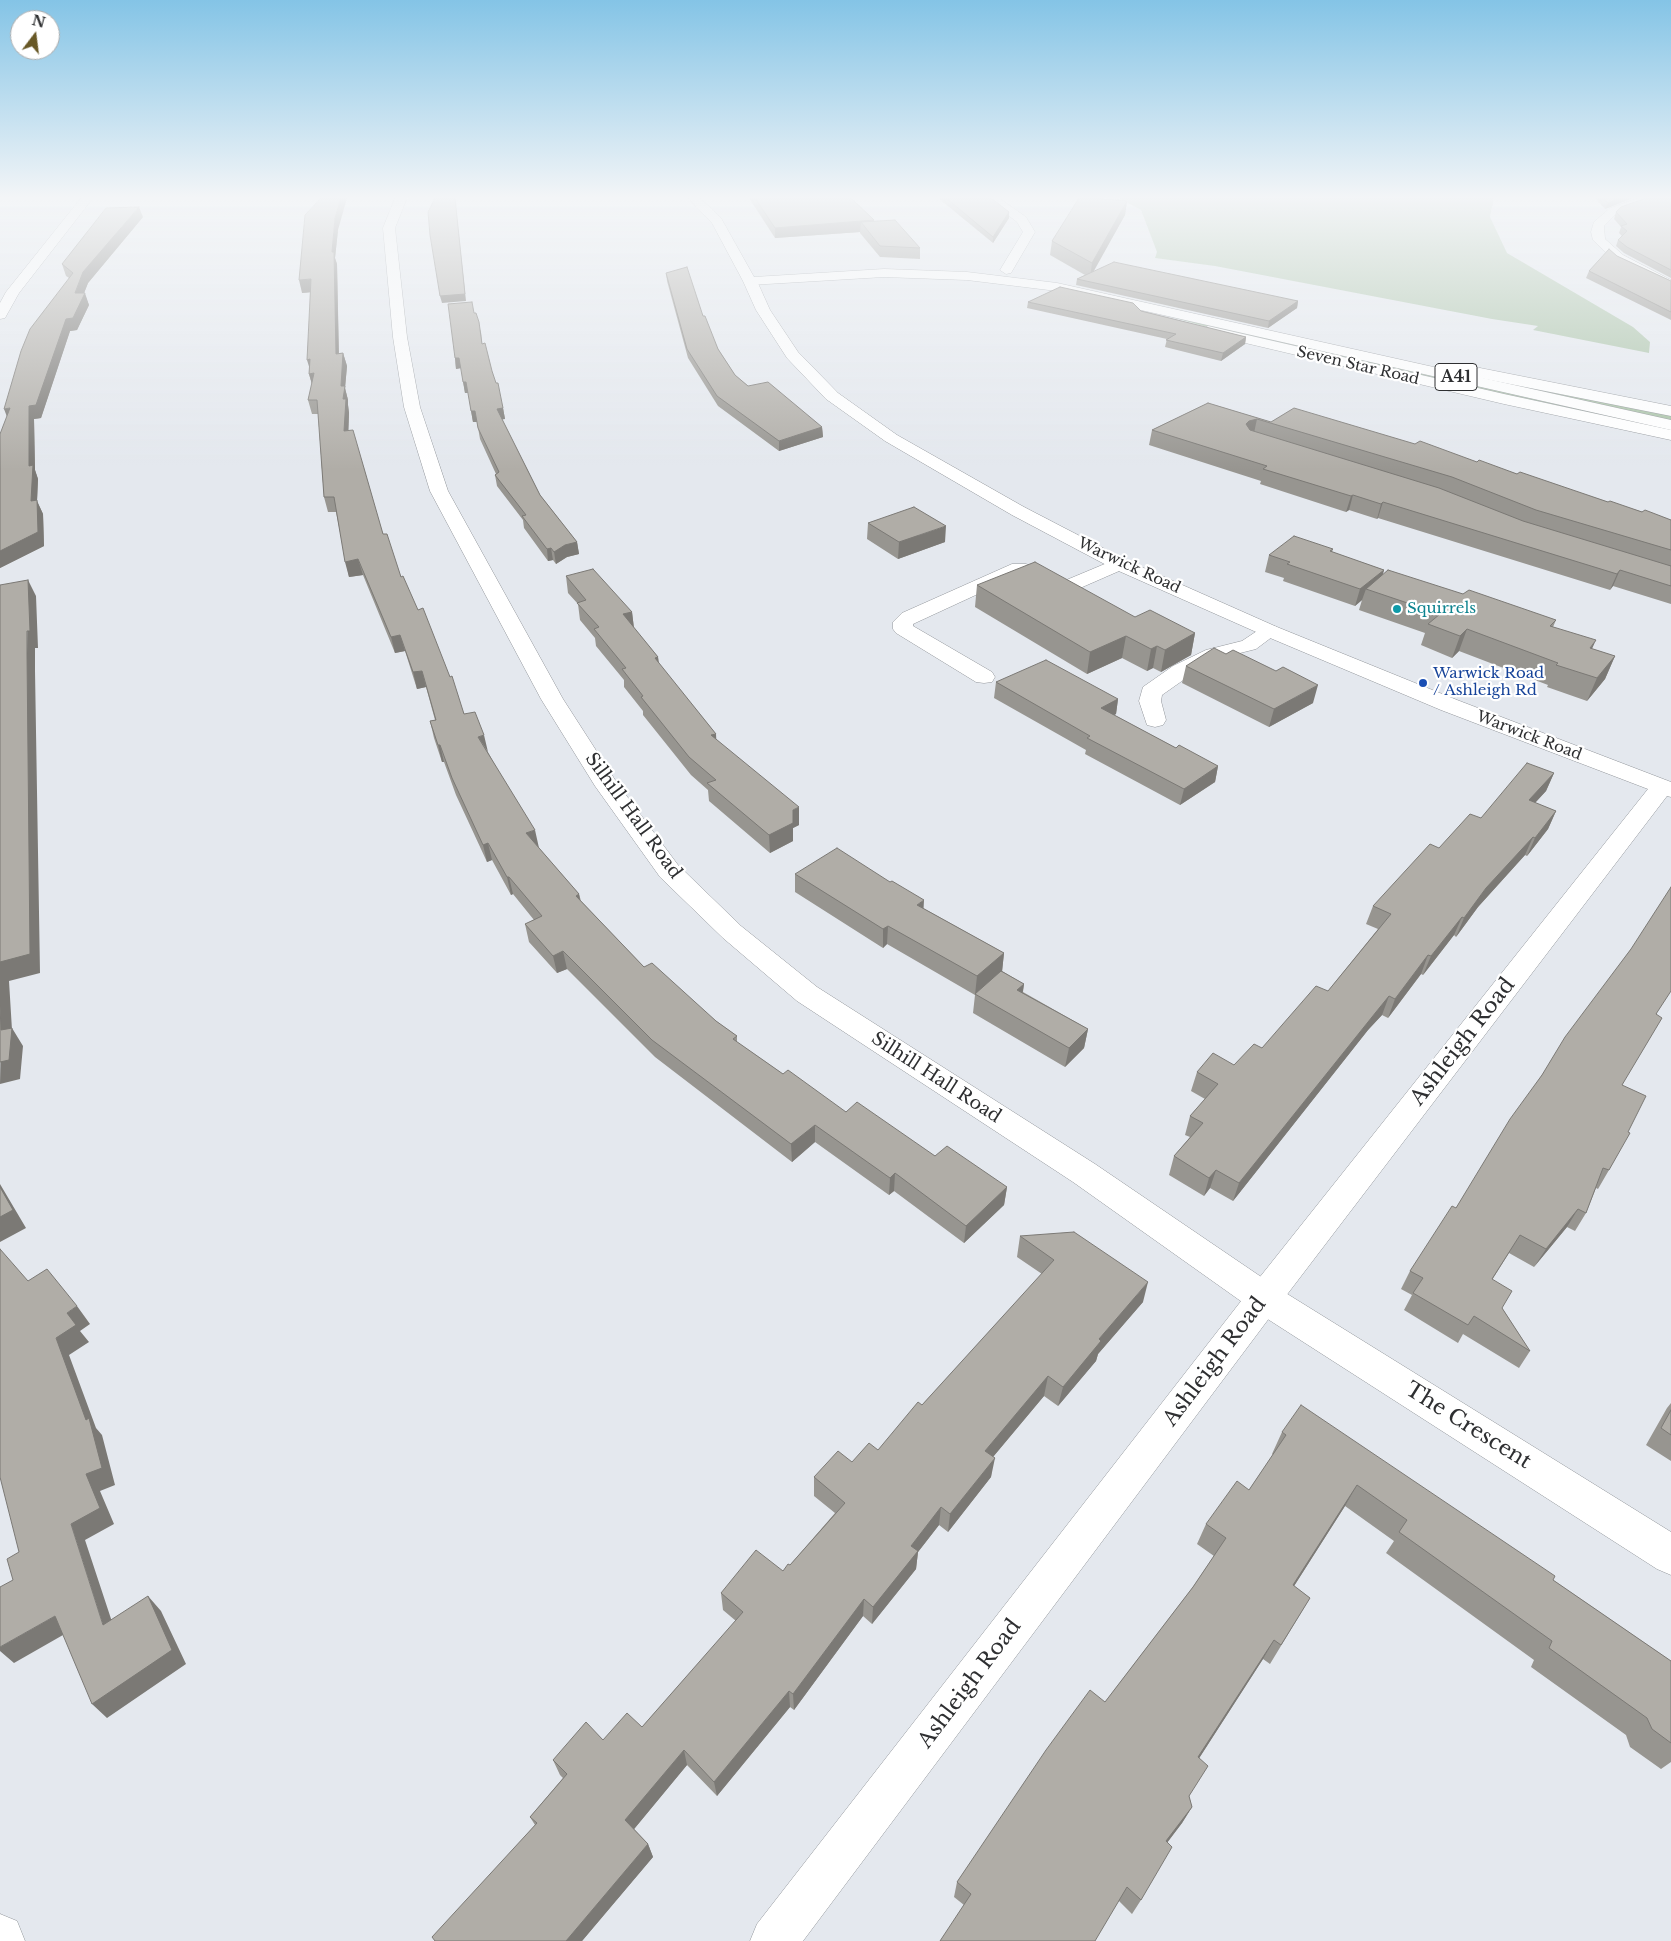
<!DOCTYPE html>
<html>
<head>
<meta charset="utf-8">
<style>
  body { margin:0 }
  #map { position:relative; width:1671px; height:1941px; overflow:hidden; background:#e4e8ee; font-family:"Libre Baskerville",serif }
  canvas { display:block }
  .north { position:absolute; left:10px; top:10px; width:50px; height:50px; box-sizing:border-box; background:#fff; border:1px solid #abacad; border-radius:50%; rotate:15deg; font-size:14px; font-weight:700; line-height:20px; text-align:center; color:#2e2f31 }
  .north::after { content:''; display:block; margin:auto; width:18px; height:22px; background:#685826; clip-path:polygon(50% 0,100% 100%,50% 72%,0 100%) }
</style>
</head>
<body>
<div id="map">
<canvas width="1671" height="1941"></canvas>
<div class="north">N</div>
</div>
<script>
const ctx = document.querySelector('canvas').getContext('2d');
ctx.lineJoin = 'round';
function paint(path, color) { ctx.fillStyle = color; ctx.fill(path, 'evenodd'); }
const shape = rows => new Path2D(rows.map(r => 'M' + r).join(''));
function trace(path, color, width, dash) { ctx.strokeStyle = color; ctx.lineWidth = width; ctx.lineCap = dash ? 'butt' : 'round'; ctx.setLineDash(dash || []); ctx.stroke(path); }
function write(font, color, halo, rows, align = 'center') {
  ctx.font = font + ' "Libre Baskerville",serif'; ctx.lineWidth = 4.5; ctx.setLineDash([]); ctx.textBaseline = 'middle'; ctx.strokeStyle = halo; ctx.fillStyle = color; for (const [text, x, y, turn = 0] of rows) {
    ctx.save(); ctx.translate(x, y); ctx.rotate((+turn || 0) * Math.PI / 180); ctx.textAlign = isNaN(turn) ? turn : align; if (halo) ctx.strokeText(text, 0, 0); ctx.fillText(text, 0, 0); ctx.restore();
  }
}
paint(shape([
  [1119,198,1494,198,1490,217,1507,253,1633,327,1650,342,1649,353,1533,330,1538,326,1492,319,1215,266,1155,258,1157,252,1141,210],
  [1154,312,1671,430,1671,433,1207,327],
  [1480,378,1671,412,1671,421]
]), '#a9c2a7');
const street = shape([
  [395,198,407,198,395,228,407,337,420,407,448,491,563,699,617,783,678,865,741,926,817,987,1095,1164,1276,1287,1671,1532,1671,1575,1657,1569,1252,1309,1073,1182,797,1001,723,938,660,877,595,786,541,699,430,491,404,407,393,337,383,228,395,198],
  [986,198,999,198,1026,217,1035,232,1011,273,1006,274,1000,270,1023,232,1017,222,986,198],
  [1638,198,1659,198,1618,212,1604,226,1605,239,1623,255,1671,280,1671,289,1615,261,1593,240,1591,232,1594,222,1610,208,1638,198],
  [1208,326,1504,394,1671,430,1671,440,1504,404,1203,333,1201,330,1208,326],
  [1480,368,1671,406,1671,416,1480,378,1449,381,1441,376,1449,371,1480,368],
  [1119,558,1126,560,1129,564,1126,568,1071,592,1057,592,1019,575,913,624,913,626,992,672,995,677,992,682,984,683,976,682,896,633,893,629,893,622,902,613,1012,564,1026,564,1064,581,1119,558],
  [1270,625,1277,627,1280,631,1256,649,1220,658,1189,676,1162,695,1161,701,1166,720,1163,725,1155,727,1147,725,1139,701,1143,687,1173,666,1206,650,1242,641,1263,627,1270,625]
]);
const secondary = shape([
  [81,198,93,198,19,293,5,318,0,319,0,303,6,292,81,198],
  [750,277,757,281,770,310,798,352,838,393,897,435,1024,507,1126,560,1277,627,1457,700,1671,782,1671,797,1667,796,1276,1309,803,1941,750,1941,757,1924,1252,1287,1648,789,1441,710,1263,635,1112,568,1012,515,885,441,826,399,787,358,756,310,743,281,750,277],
  [0,1914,17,1921,25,1941,0,1941,0,1914]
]);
const highway = shape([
  [688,198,700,198,721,218,754,277,884,269,967,272,1057,283,1671,420,1671,430,1057,291,967,280,884,277,750,285,743,281,712,223,688,198]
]);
trace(street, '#92969b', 1);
trace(secondary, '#92969b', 1);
trace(highway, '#92969b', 1);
paint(street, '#fff');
paint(secondary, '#fff');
paint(highway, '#fff');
paint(shape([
  [749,198,851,198,874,220,874,221,920,248,920,259,880,257,860,233,860,232,775,238],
  [938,198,991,198,1009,218,993,243],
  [1595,198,1633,198,1605,209],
  [1671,198,1671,278,1624,253,1616,246,1618,240,1622,236,1619,233,1621,227,1614,219,1616,212],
  [1127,201,1125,215,1093,271,1298,301,1297,308,1268,328,1076,285,1077,279,1085,275,1050,255,1052,241],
  [143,217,88,283,84,293,89,305,77,330,70,331,41,418,34,419,35,470,38,479,37,501,43,514,44,546,0,568,0,434,69,278,66,276,62,264],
  [338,230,335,258,337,264,339,353,343,353,347,366,345,388,348,400,348,405,349,413,348,431,383,534,401,577,464,714,488,752,538,847,579,894,581,901,644,967,716,1021,737,1036,737,1042,783,1074,846,1112,935,1156,1007,1187,1004,1205,964,1243,894,1191,889,1195,815,1142,792,1162,655,1057,567,969,557,973,529,942,525,924,534,920,513,894,511,895,492,860,487,862,456,795,444,762,442,762,434,738,430,721,435,720,426,687,417,689,405,651,395,653,363,575,349,577,336,512,328,512,324,497,318,414,312,414,308,400,312,384,309,374,310,292,302,293],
  [1617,256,1671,281,1671,320,1586,278,1589,271],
  [666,273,703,316,718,349,735,375,748,386,822,427,823,437,779,451,718,406,688,358,667,281],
  [1028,302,1141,311,1246,337,1245,344,1221,361,1165,347,1167,339,1027,308],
  [474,313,481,332,482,343,503,408,505,419,502,419,540,495,577,542,579,554,567,557,556,564,553,560,548,561,524,528,523,520,497,486,495,475,496,474,480,439,477,422,473,422,468,393,465,393,461,368,456,369,455,358],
  [1208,403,1271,422,1415,444,1517,474,1608,502,1671,520,1671,604,1613,586,1610,590,1378,518,1377,519,1349,510,1346,512,1260,484,1261,481,1149,445,1152,430],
  [868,523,945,542,898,559,867,539],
  [1333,549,1332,552,1384,570,1383,574,1463,594,1556,620,1553,627,1592,649,1615,656,1605,679,1587,701,1547,687,1548,685,1459,651,1452,658,1421,645,1425,633,1359,610,1362,600,1355,606,1283,581,1284,578,1265,572,1269,555],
  [566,576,632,612,634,628,658,657,659,664,716,734,716,739,799,825,793,828,793,841,770,853,709,801,708,790,691,775,643,715,643,711,624,687,624,680,596,646,595,638,580,620,578,604,568,593],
  [977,585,1135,617,1195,633,1191,655,1161,672,1153,668,1147,671,1122,658,1087,674,975,607],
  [1186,666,1313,703,1269,727,1182,683],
  [996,682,1118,699,1116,714,1114,715,1176,748,1218,766,1215,782,1180,805,1085,754,1086,750,994,698],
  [1554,773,1546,791,1535,803,1556,811,1548,829,1527,856,1525,855,1478,907,1456,937,1454,935,1423,975,1421,974,1388,1018,1382,1015,1368,1030,1233,1201,1210,1188,1204,1196,1169,1175,1174,1156,1190,1137,1185,1135,1190,1116,1205,1099,1191,1091,1197,1072,1234,1065,1262,1048,1328,991,1378,929,1366,924,1373,906,1481,818],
  [795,874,923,908,1004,953,1002,971,1024,984,1023,992,1088,1029,1084,1048,1065,1067,973,1013,975,995,887,944,883,948,795,892],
  [1631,949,1657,1014,1622,1085,1628,1132,1609,1170,1598,1189,1596,1188,1586,1213,1575,1231,1567,1227,1534,1267,1509,1253,1492,1280,1502,1308,1530,1351,1519,1368,1463,1334,1458,1343,1404,1310,1412,1295,1401,1289,1410,1271,1456,1208,1542,1075],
  [1020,1236,1143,1302,1098,1354,1096,1361,1058,1406,1044,1396,993,1457,991,1477,948,1532,939,1525,918,1552,916,1569,872,1624,863,1616,794,1710,790,1707,717,1796,687,1765,634,1829,648,1844,653,1857,582,1941,435,1941,535,1825,530,1817,563,1778,560,1775,553,1760,603,1740,642,1727,736,1621,723,1610,721,1593,783,1571,790,1565,835,1513,814,1496,814,1477,852,1462,878,1450,922,1405,1042,1274,1017,1257],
  [1671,1403,1671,1461,1646,1445,1667,1408],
  [1282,1432,1553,1580,1671,1661,1671,1762,1661,1769,1630,1747,1626,1735,1531,1667,1534,1660,1386,1553,1394,1541,1345,1506,1294,1586,1310,1598,1270,1664,1263,1659,1199,1758,1189,1796,1192,1807,1182,1823,1167,1843,1141,1900,1132,1914,1119,1901,964,1905,954,1897,957,1882,1105,1702,1193,1587,1214,1556,1197,1544,1206,1524,1249,1490,1273,1455,1272,1454]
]), '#979590');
paint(shape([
  [341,198,347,198,338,230,335,258,337,264,339,367,336,354,332,252,335,218],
  [455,198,466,301,442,303,440,296],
  [1620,198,1633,198,1605,209,1608,203],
  [1127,201,1125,215,1090,278,1092,263],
  [139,207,143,217,88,283,81,301,85,293,89,305,77,330,70,331,41,418,34,419,35,470,38,479,37,501,43,514,44,546,0,568,0,551,31,501,29,466,29,406,66,319,83,272],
  [1009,212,1009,218,993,243,993,237],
  [874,220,874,230,861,222,860,232,775,238,775,228],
  [311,279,314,292,302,293,299,280],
  [1298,301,1297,308,1268,328,1269,321],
  [1246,337,1245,344,1221,361,1223,353],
  [343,353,347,366,345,388,348,400,348,405,349,413,348,446,344,431,343,399,341,386],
  [455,358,459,358,461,368,456,369],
  [310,359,311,373,307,360],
  [314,373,313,388,309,374],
  [463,382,466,382,468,393,465,393],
  [10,408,9,422,4,409],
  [503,408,505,419,499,420,497,409],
  [471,411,475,411,477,422,473,422],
  [1257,419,1254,433,1246,435,1246,424,1249,421],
  [822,427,823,437,779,451,779,441],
  [1353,495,1349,510,1346,512,1351,496],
  [1383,502,1378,518,1377,519,1381,504],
  [946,526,945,542,898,559,899,542],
  [577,542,579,554,567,557,556,564,554,552,565,545],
  [551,548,553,560,548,561,547,549],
  [358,559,363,575,349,577,345,562],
  [1384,570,1379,586,1366,589,1362,600,1355,606,1360,589],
  [1620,570,1613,586,1610,590,1617,574],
  [28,580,36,596,38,648,35,648,35,671,40,973,9,981,12,1030,12,1028,23,1046,20,1079,0,1084,1,1030,0,1006,0,962,27,654],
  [632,612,634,629,623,614],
  [1467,629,1459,651,1452,658,1460,636],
  [1195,633,1191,655,1161,672,1165,650],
  [400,635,405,651,395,653,391,637],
  [1126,636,1122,658,1087,674,1090,652],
  [1596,640,1586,662,1590,648],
  [1157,646,1153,668,1147,671,1151,649],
  [1615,656,1605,679,1587,701,1597,678],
  [658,657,660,675,655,658],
  [422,671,426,687,417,689,413,672],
  [1318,685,1313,703,1269,727,1274,709],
  [1118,699,1116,714,1098,724,1101,708],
  [716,734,717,752,711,735],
  [484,735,488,752,478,737],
  [438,745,440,745,444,762,442,762],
  [1218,766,1215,782,1180,805,1184,789],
  [1554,773,1546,791,1521,818,1529,800],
  [799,807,799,825,793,828,793,841,770,853,769,835,793,810],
  [1556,811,1548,829,1527,856,1535,838],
  [535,830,539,848,526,833],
  [1533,837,1525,855,1478,907,1456,937,1464,918,1486,888],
  [488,843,492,860,487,862,483,845],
  [507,877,509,877,513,894,511,895],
  [579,894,582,912,576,896],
  [924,900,923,919,917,905],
  [1462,917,1454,935,1423,975,1431,956],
  [888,926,887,944,883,948,883,929],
  [563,951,567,969,557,973,553,956],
  [1004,953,1002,972,975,995,977,976],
  [1428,955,1421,974,1388,1018,1395,999],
  [1024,984,1021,1002,1017,990],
  [1389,996,1382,1015,1368,1030,1233,1201,1239,1183,1376,1012],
  [1088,1029,1084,1048,1065,1067,1069,1048],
  [815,1125,815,1142,792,1162,791,1144],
  [1216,1170,1210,1188,1204,1196,1209,1178],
  [895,1173,894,1191,889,1195,890,1178],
  [0,1184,26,1228,0,1242],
  [1007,1187,1004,1205,964,1243,966,1226],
  [1578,1209,1567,1227,1534,1267,1546,1249],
  [1148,1282,1143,1302,1098,1354,1096,1361,1058,1406,1063,1387,1099,1339],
  [77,1306,90,1324,80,1331,89,1342,69,1355,96,1428,102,1435,115,1485,100,1491,114,1524,85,1540,118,1640,103,1625,71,1524,86,1474,56,1338,67,1313],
  [1048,1376,1044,1396,982,1470,985,1451],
  [995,1458,991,1477,948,1532,950,1514],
  [1357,1485,1345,1506,1282,1605,1293,1585],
  [941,1507,939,1525,918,1552,916,1569,872,1624,873,1607,911,1546],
  [148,1596,161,1611,186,1664,107,1718,92,1704],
  [864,1599,863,1616,794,1710,793,1694],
  [55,1616,70,1631,14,1663,0,1651,0,1647],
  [1274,1640,1263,1659,1189,1774,1198,1757],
  [789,1691,790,1707,717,1796,714,1782],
  [684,1750,687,1765,630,1834,625,1820],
  [1192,1807,1182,1823,1156,1857,1166,1841],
  [648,1844,653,1857,582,1941,566,1941]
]), '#7b7975');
const building = shape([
  [321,198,341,198,335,218,332,252,334,252,336,354,343,353,341,386,345,386,343,399,346,399,344,431,353,430,383,534,387,534,401,577,403,576,418,610,423,608,450,677,452,676,464,714,475,712,484,735,478,737,535,830,526,833,579,894,576,896,644,967,652,963,716,1021,737,1036,733,1039,783,1074,788,1070,846,1112,857,1102,935,1156,947,1146,1007,1187,966,1226,895,1173,890,1178,815,1125,791,1144,652,1040,563,951,553,956,525,924,542,916,509,877,507,877,488,843,483,845,452,778,440,745,438,745,430,721,436,720,422,671,413,672,400,635,391,637,358,559,345,562,334,497,324,497,317,400,308,400,314,373,309,374,310,359,307,360,311,279,299,280,305,215,321,198],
  [435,198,455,198,465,294,440,296,430,235,428,212,435,198],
  [755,198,851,198,874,220,775,228,755,198],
  [946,198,991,198,1009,212,993,237,946,198],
  [1079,198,1093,198,1127,201,1092,263,1052,241,1079,198],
  [1603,198,1620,198,1608,203,1603,198],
  [1646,198,1671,198,1671,270,1627,247,1618,240,1627,231,1621,226,1627,224,1616,212,1621,207,1646,198],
  [139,207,83,272,75,293,85,293,73,318,66,319,36,405,29,406,29,466,33,465,31,501,37,500,38,532,0,551,0,434,10,408,4,409,21,351,30,329,73,273,62,264,106,208,139,207],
  [895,220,920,248,880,246,861,222,895,220],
  [1609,249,1617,256,1671,281,1671,312,1589,271,1609,249],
  [1114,262,1298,301,1269,321,1077,279,1114,262],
  [687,267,703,316,705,316,718,349,735,375,748,386,768,382,822,427,779,441,717,396,687,349,666,273,687,267],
  [1060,287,1133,303,1141,311,1246,337,1223,353,1166,340,1176,334,1028,302,1060,287],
  [472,302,474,313,476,313,479,322,482,344,485,343,492,371,496,383,498,383,503,408,497,409,540,495,577,542,565,545,554,552,551,548,547,549,522,516,526,515,495,475,499,472,478,428,475,411,471,411,466,382,463,382,459,358,455,358,448,304,472,302],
  [1208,403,1271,422,1294,408,1415,444,1420,441,1477,462,1479,460,1517,474,1520,472,1608,502,1610,501,1642,512,1645,510,1671,520,1671,550,1536,510,1452,477,1257,419,1249,421,1246,424,1250,430,1439,488,1523,521,1671,566,1671,586,1620,570,1617,574,1383,502,1381,504,1353,495,1351,496,1263,469,1267,466,1152,430,1208,403],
  [914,507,946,526,899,542,868,523,914,507],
  [1294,536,1333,549,1330,551,1384,570,1360,589,1287,564,1290,562,1269,555,1294,536],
  [1035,562,1135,617,1150,610,1195,633,1165,650,1157,646,1151,649,1126,636,1090,652,977,585,1035,562],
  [593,569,632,612,623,614,658,657,655,658,716,734,711,735,799,807,793,810,793,823,769,835,707,783,716,780,689,757,641,697,643,696,622,669,626,668,594,629,599,627,577,603,586,600,566,576,593,569],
  [1388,570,1463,594,1469,590,1556,620,1550,626,1596,640,1590,648,1615,656,1597,678,1556,665,1558,663,1467,629,1460,636,1428,624,1440,614,1366,589,1388,570],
  [28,580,30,631,27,631,27,654,30,954,0,962,0,585,28,580],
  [1214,648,1226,654,1233,650,1276,671,1283,667,1318,685,1274,709,1186,666,1214,648],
  [1046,660,1118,699,1101,708,1176,748,1179,745,1218,766,1184,789,1087,738,1090,736,996,682,1046,660],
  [1527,763,1554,773,1529,800,1556,811,1535,838,1533,837,1486,888,1464,918,1462,917,1431,956,1428,955,1395,999,1389,996,1376,1012,1239,1183,1216,1170,1209,1178,1174,1156,1203,1123,1190,1116,1218,1084,1197,1072,1213,1053,1234,1065,1254,1044,1262,1048,1316,986,1328,991,1391,914,1373,906,1430,844,1439,848,1470,814,1481,818,1527,763],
  [837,848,890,882,892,881,924,900,917,905,1004,953,977,976,888,926,883,929,795,874,837,848],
  [1671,887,1671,991,1656,1014,1662,1018,1622,1085,1646,1096,1628,1132,1630,1133,1609,1170,1603,1168,1586,1213,1578,1209,1546,1249,1520,1235,1492,1279,1512,1291,1502,1308,1530,1351,1474,1316,1468,1325,1413,1293,1423,1278,1410,1271,1452,1206,1456,1208,1510,1119,1542,1075,1565,1037,1631,949,1671,887],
  [1001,971,1024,984,1017,990,1088,1029,1069,1048,975,994,1001,971],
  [0,1006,1,1030,12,1028,9,1060,0,1062,0,1006],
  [0,1187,13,1210,0,1217,0,1187],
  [1074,1232,1148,1282,1099,1339,1101,1341,1063,1387,1048,1376,985,1451,995,1458,950,1514,941,1507,911,1546,918,1551,873,1607,864,1599,793,1694,789,1691,714,1782,684,1750,625,1820,648,1844,566,1941,435,1941,432,1937,537,1823,530,1817,567,1774,553,1760,586,1722,603,1740,627,1713,642,1727,743,1612,721,1593,756,1550,783,1571,788,1564,790,1565,845,1503,814,1477,838,1451,852,1462,869,1443,878,1450,918,1402,922,1405,1054,1260,1020,1236,1074,1232],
  [0,1249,28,1281,47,1269,77,1306,67,1313,76,1325,56,1338,86,1420,89,1418,102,1468,86,1474,100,1508,71,1524,103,1625,148,1596,172,1650,92,1704,55,1616,0,1647,0,1587,13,1580,7,1559,19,1552,0,1477,0,1249],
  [1301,1405,1555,1576,1553,1580,1671,1661,1671,1743,1652,1729,1647,1718,1549,1648,1552,1641,1399,1532,1407,1520,1357,1485,1293,1585,1310,1598,1281,1645,1274,1640,1198,1757,1208,1766,1189,1796,1192,1807,1166,1841,1172,1847,1141,1900,1127,1887,1095,1941,940,1941,971,1894,957,1882,1046,1750,1090,1690,1105,1702,1193,1587,1226,1538,1206,1524,1237,1481,1249,1490,1286,1435,1282,1432,1301,1405],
  [1671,1410,1671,1435,1661,1428,1671,1410]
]);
paint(building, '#b0ada7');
trace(building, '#7b7975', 1);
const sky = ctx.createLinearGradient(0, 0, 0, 470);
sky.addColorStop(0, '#84c4e6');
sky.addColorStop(0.42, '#f3f5f7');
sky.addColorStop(1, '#f3f5f700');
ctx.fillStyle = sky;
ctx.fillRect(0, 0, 1671, 470);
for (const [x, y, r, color] of [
  [1397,609,5,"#0f9aa8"],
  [1423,683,5,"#1a4fb4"]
]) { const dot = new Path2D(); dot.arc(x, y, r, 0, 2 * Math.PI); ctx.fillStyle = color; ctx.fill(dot); trace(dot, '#fff', 2); }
write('15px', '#2e2f31', '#fff', [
  ["Seven Star Road",1358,366,13],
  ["Warwick Road",1129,566,25],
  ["Warwick Road",1529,736,21]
]);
write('15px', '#0d838f', '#fff', [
  ["Squirrels",1407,609]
], 'left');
write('15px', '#164399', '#fff', [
  ["Warwick Road",1433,674],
  ["/ Ashleigh Rd",1433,691]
], 'left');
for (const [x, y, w] of [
  [1456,377,42]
]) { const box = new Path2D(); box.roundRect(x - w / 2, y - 13.5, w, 27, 4); ctx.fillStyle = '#fff'; ctx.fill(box); trace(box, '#2e2f31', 1); }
write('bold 16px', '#2e2f31', null, [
  ["A41",1456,377]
]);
write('18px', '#2e2f31', '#fff', [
  ["Silhill Hall Road",633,816,54],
  ["Silhill Hall Road",936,1078,33]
]);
write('21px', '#2e2f31', '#fff', [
  ["Ashleigh Road",1463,1042,-52],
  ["Ashleigh Road",1215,1362,-53],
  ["The Crescent",1468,1426,32],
  ["Ashleigh Road",970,1684,-53]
]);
</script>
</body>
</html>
